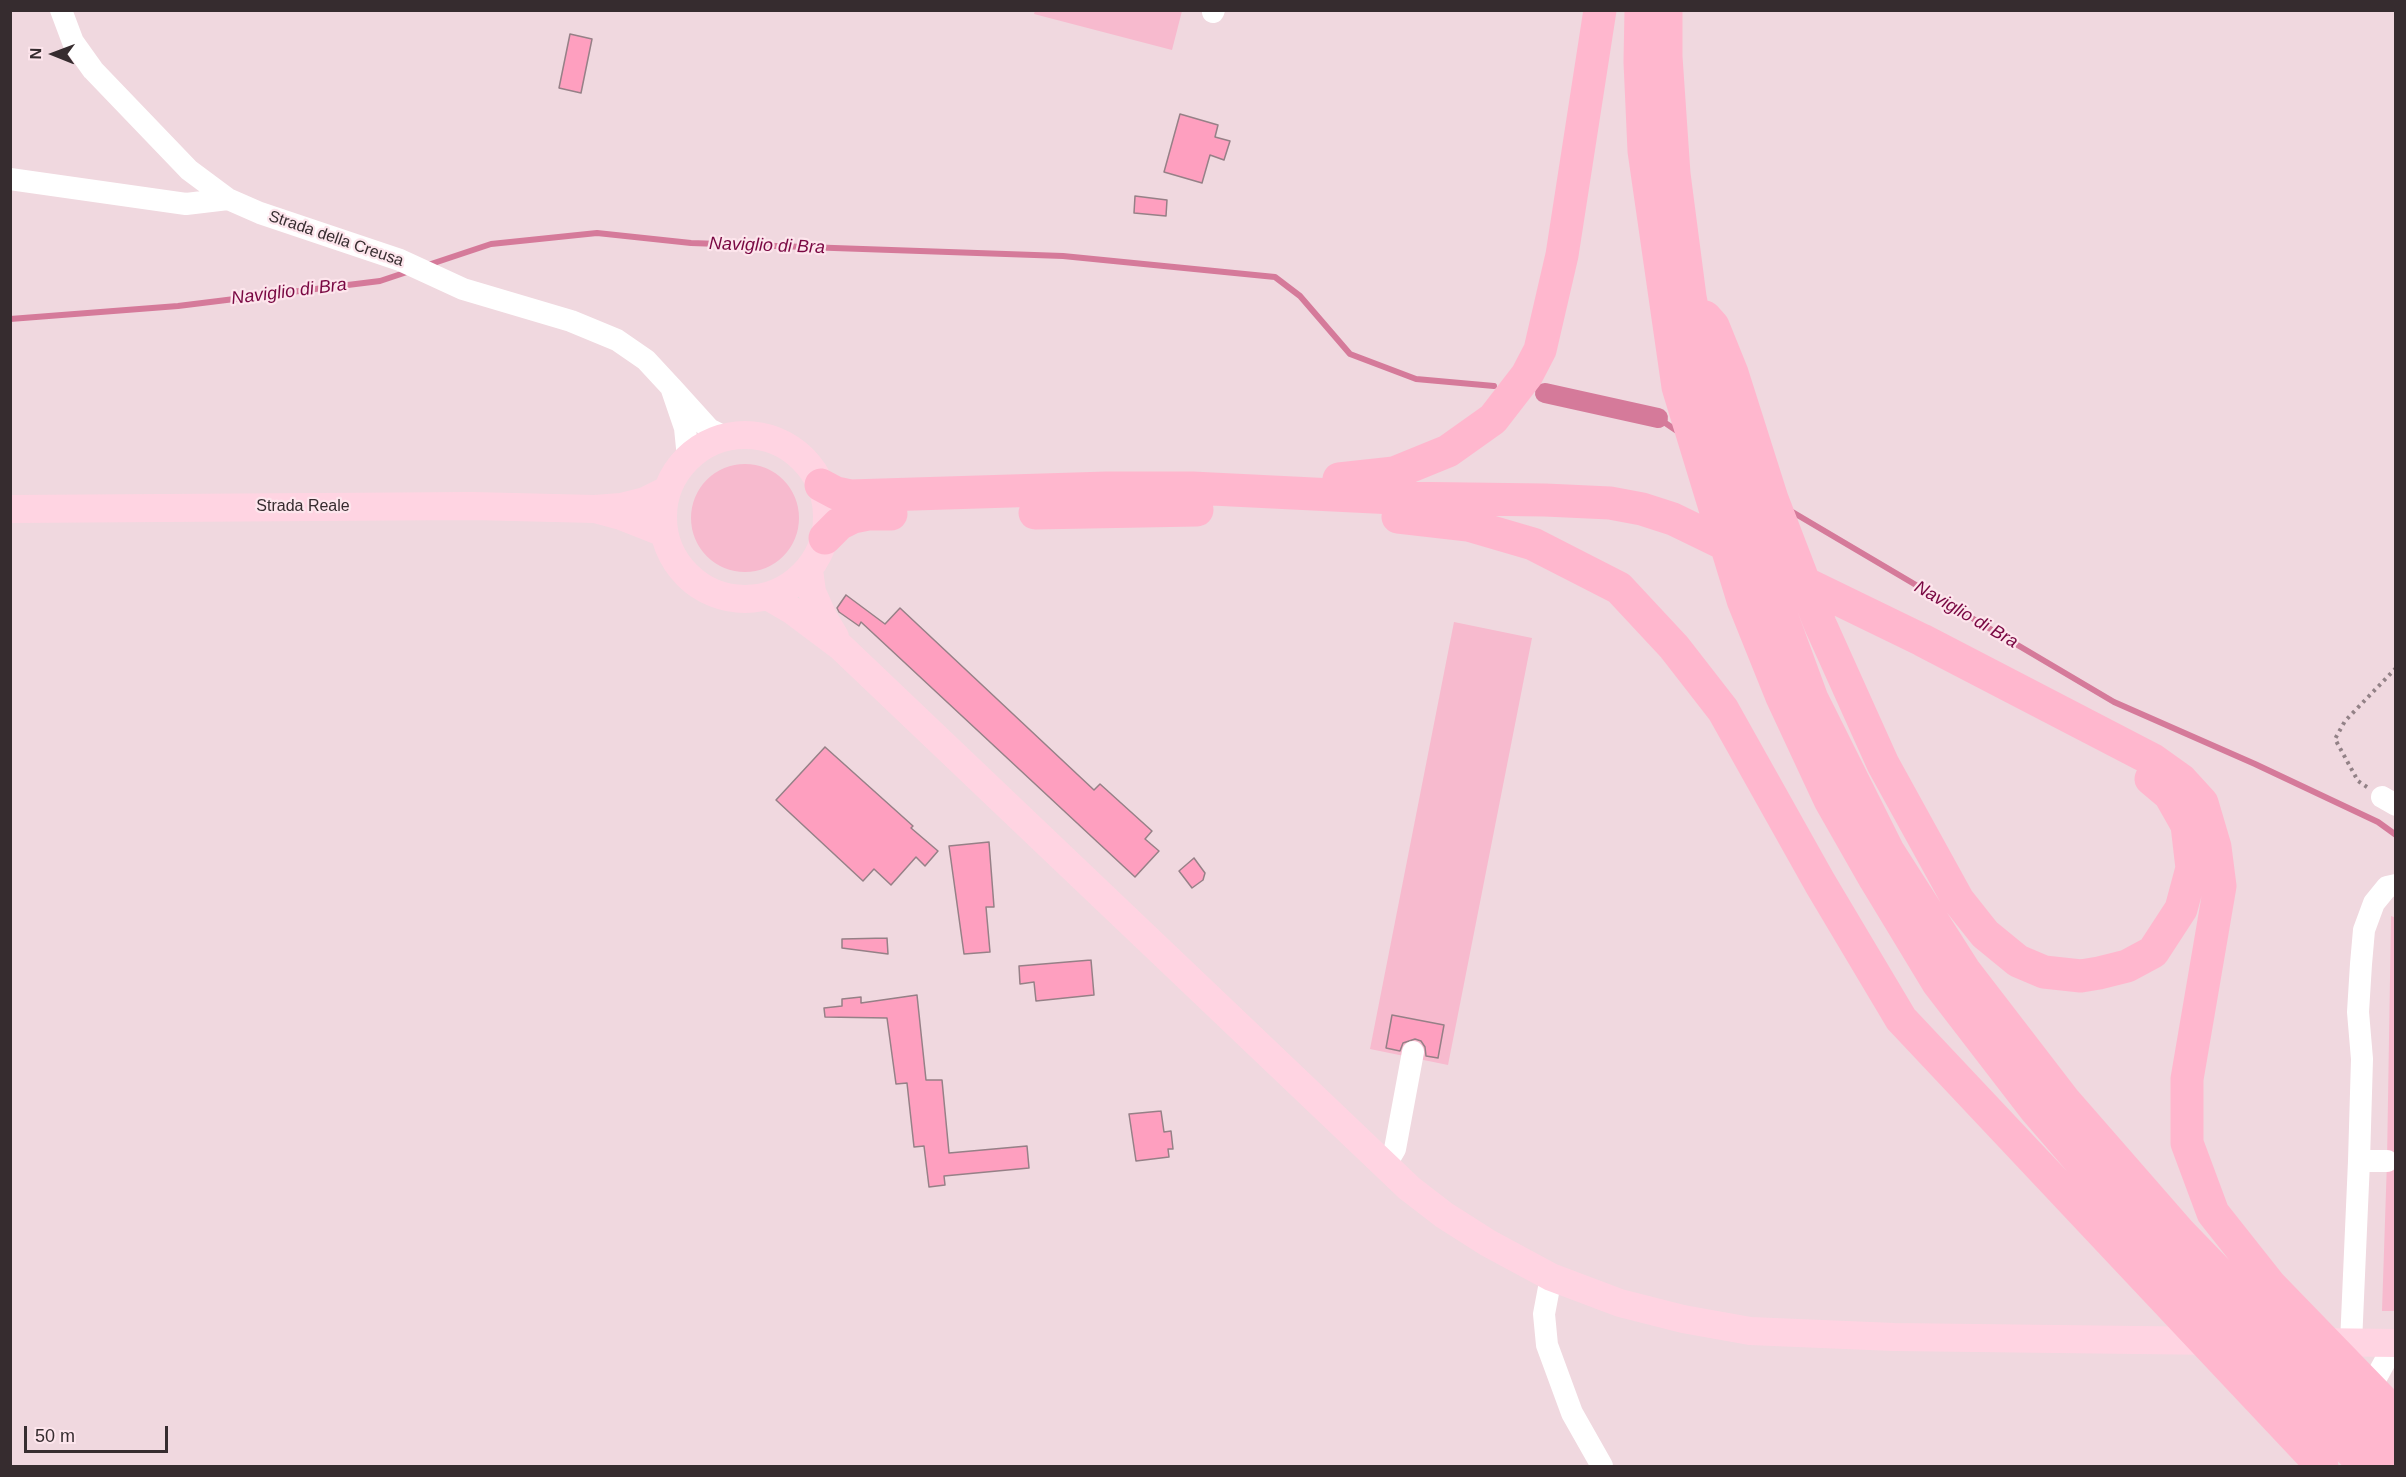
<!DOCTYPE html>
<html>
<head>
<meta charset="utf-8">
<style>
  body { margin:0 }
  #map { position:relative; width:2406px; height:1477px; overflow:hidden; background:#f0d8df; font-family:Arial,sans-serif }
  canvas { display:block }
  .frame { position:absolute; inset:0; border:12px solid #362c2f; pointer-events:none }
  .north { position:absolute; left:24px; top:24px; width:60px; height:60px; -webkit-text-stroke:4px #fde5ec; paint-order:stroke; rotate:271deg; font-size:16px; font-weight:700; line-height:24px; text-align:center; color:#362c2f }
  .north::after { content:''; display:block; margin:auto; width:21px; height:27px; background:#362c2f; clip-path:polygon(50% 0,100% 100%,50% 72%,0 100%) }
  .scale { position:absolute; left:24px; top:1426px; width:144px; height:27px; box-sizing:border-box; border:3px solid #362c2f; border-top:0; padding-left:8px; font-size:18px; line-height:21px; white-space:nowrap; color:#362c2f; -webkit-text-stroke:4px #fde5ec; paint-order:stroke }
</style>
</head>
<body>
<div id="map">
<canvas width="2406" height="1477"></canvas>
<div class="frame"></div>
<div class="north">N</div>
<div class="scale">50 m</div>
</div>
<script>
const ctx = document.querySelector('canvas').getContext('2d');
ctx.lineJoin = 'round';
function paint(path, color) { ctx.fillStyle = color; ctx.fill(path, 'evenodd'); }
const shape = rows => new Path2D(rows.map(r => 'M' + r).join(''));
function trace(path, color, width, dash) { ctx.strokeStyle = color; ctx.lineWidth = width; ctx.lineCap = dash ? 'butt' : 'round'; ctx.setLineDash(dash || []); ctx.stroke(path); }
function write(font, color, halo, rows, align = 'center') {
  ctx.font = font + ' Arial,sans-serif'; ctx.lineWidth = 4.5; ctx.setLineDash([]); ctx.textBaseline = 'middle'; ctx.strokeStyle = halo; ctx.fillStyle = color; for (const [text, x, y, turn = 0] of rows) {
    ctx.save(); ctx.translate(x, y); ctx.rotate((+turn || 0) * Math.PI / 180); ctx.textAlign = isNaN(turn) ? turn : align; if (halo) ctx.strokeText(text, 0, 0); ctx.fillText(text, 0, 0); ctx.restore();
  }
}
paint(shape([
  [1035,11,1182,10,1182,11,1172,50,1034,14],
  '691 518a54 54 0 1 1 108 0a54 54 0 1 1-108 0Z',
  [1454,622,1532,638,1448,1065,1370,1049],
  [2391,916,2396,918,2396,1311,2382,1311,2387,1161]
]), '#f7bace');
trace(shape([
  [428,265,491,244,597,233,691,243,1063,256,1275,277,1300,296,1350,354,1416,379,1494,386],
  [10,319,178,306,380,281,410,271],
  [1658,418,1680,433],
  [1789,510,2114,702,2255,764,2378,822,2396,835]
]), '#d57a9a', 6);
trace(shape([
  [1545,393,1658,418]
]), '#d57a9a', 20);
const building = shape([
  [570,34,592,39,581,93,559,88,570,34],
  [1180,114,1218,125,1215,137,1230,141,1224,160,1210,155,1202,183,1164,172,1180,114],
  [1135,196,1167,200,1166,216,1134,213,1135,196],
  [846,595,885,624,900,608,1094,790,1100,784,1152,831,1145,839,1159,851,1135,877,861,622,859,626,839,612,837,608,846,595],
  [825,747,913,826,911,828,938,851,925,866,916,857,891,885,874,869,863,881,776,800,825,747],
  [989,842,994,907,986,907,990,952,964,954,949,846,989,842],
  [1194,858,1205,873,1203,880,1192,888,1179,871,1194,858],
  [887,938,888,954,842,948,842,939,887,938],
  [1091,960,1094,995,1036,1001,1034,982,1020,984,1019,966,1091,960],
  [917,995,926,1080,942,1080,949,1153,1027,1146,1029,1168,944,1176,945,1185,929,1187,924,1146,914,1147,907,1083,896,1084,887,1018,825,1017,824,1008,842,1006,842,999,861,997,861,1003,917,995],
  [1392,1015,1444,1025,1438,1058,1426,1056,1425,1047,1421,1041,1415,1039,1403,1043,1400,1051,1386,1048,1392,1015],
  [1161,1111,1164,1132,1171,1131,1173,1149,1168,1149,1169,1157,1136,1161,1129,1114,1161,1111]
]);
paint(building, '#fe9fbf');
trace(building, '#968087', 1.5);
trace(shape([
  [2367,787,2358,781,2335,739,2345,721,2396,668]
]), '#928186', 4, [3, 4.5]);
trace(shape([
  [61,10,73,42,93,70,189,170,228,199,260,213,400,260,463,289,571,321,617,340,646,360,671,387],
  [1213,12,1214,10],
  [10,179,186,204,228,199],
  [688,458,685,428,671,387,709,429,725,437],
  [2382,797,2396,805],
  [2359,1161,2387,1161],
  [1385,1166,1395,1149,1413,1052],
  [1551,1277,1544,1314,1547,1345,1572,1413,1602,1466],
  [2351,1343,2359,1161,2362,1059,2358,1012,2361,964,2364,930,2374,903,2387,887,2396,885],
  [2364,1400,2395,1343]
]), '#fff', 22);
trace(shape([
  '663 517a82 82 0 1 1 164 0a82 82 0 1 1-164 0Z',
  [10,509,472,506,595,509],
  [664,533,621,516,595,509,621,507,645,501,667,490],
  [809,570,812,592,823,617,835,637],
  [769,597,793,611,841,647,1409,1188,1444,1215,1488,1243,1551,1277,1620,1303,1683,1319,1750,1331,1894,1337,2219,1341],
  [2311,1342,2396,1343]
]), '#ffd4e2', 28);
trace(shape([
  [1641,10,1640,62,1644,151,1678,387,1743,600,1782,697,1830,800,1875,879,1938,983,2035,1109,2124,1212,2365,1466],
  [1666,10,1666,57,1674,174,1690,297,1706,379,1743,511,1812,699,1888,851,1964,970,2064,1100,2181,1234,2396,1456],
  [1705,317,1713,326,1732,373,1772,499,1820,624,1883,764,1958,900,1985,934,2018,961,2044,972,2081,976,2099,973,2127,966,2153,952,2181,909,2192,868,2187,825,2170,795,2151,779],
  [1339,479,1394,473,1448,451,1493,419,1527,375,1540,350,1562,255,1600,10],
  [821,485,836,493,850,496,1107,488,1192,488,1394,498,1545,500,1610,503,1642,509,1673,519,1922,640,2153,760,2181,780,2202,803,2215,847,2220,886,2187,1079,2187,1143,2213,1213,2270,1285,2396,1415],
  [1035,513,1197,510],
  [1398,517,1468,525,1533,544,1619,588,1674,647,1723,710,1820,883,1901,1019,2322,1466],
  [825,538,839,524,853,517,868,514,891,514]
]), '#ffb7ce', 33);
write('16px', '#362c2f', '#fde5ec', [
  ["Strada della Creusa",336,239,19],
  ["Strada Reale",303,507]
]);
write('italic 18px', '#790742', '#fde5ec', [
  ["Naviglio di Bra",767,246,2],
  ["Naviglio di Bra",289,292,-7],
  ["Naviglio di Bra",1966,615,30]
]);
</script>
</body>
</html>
